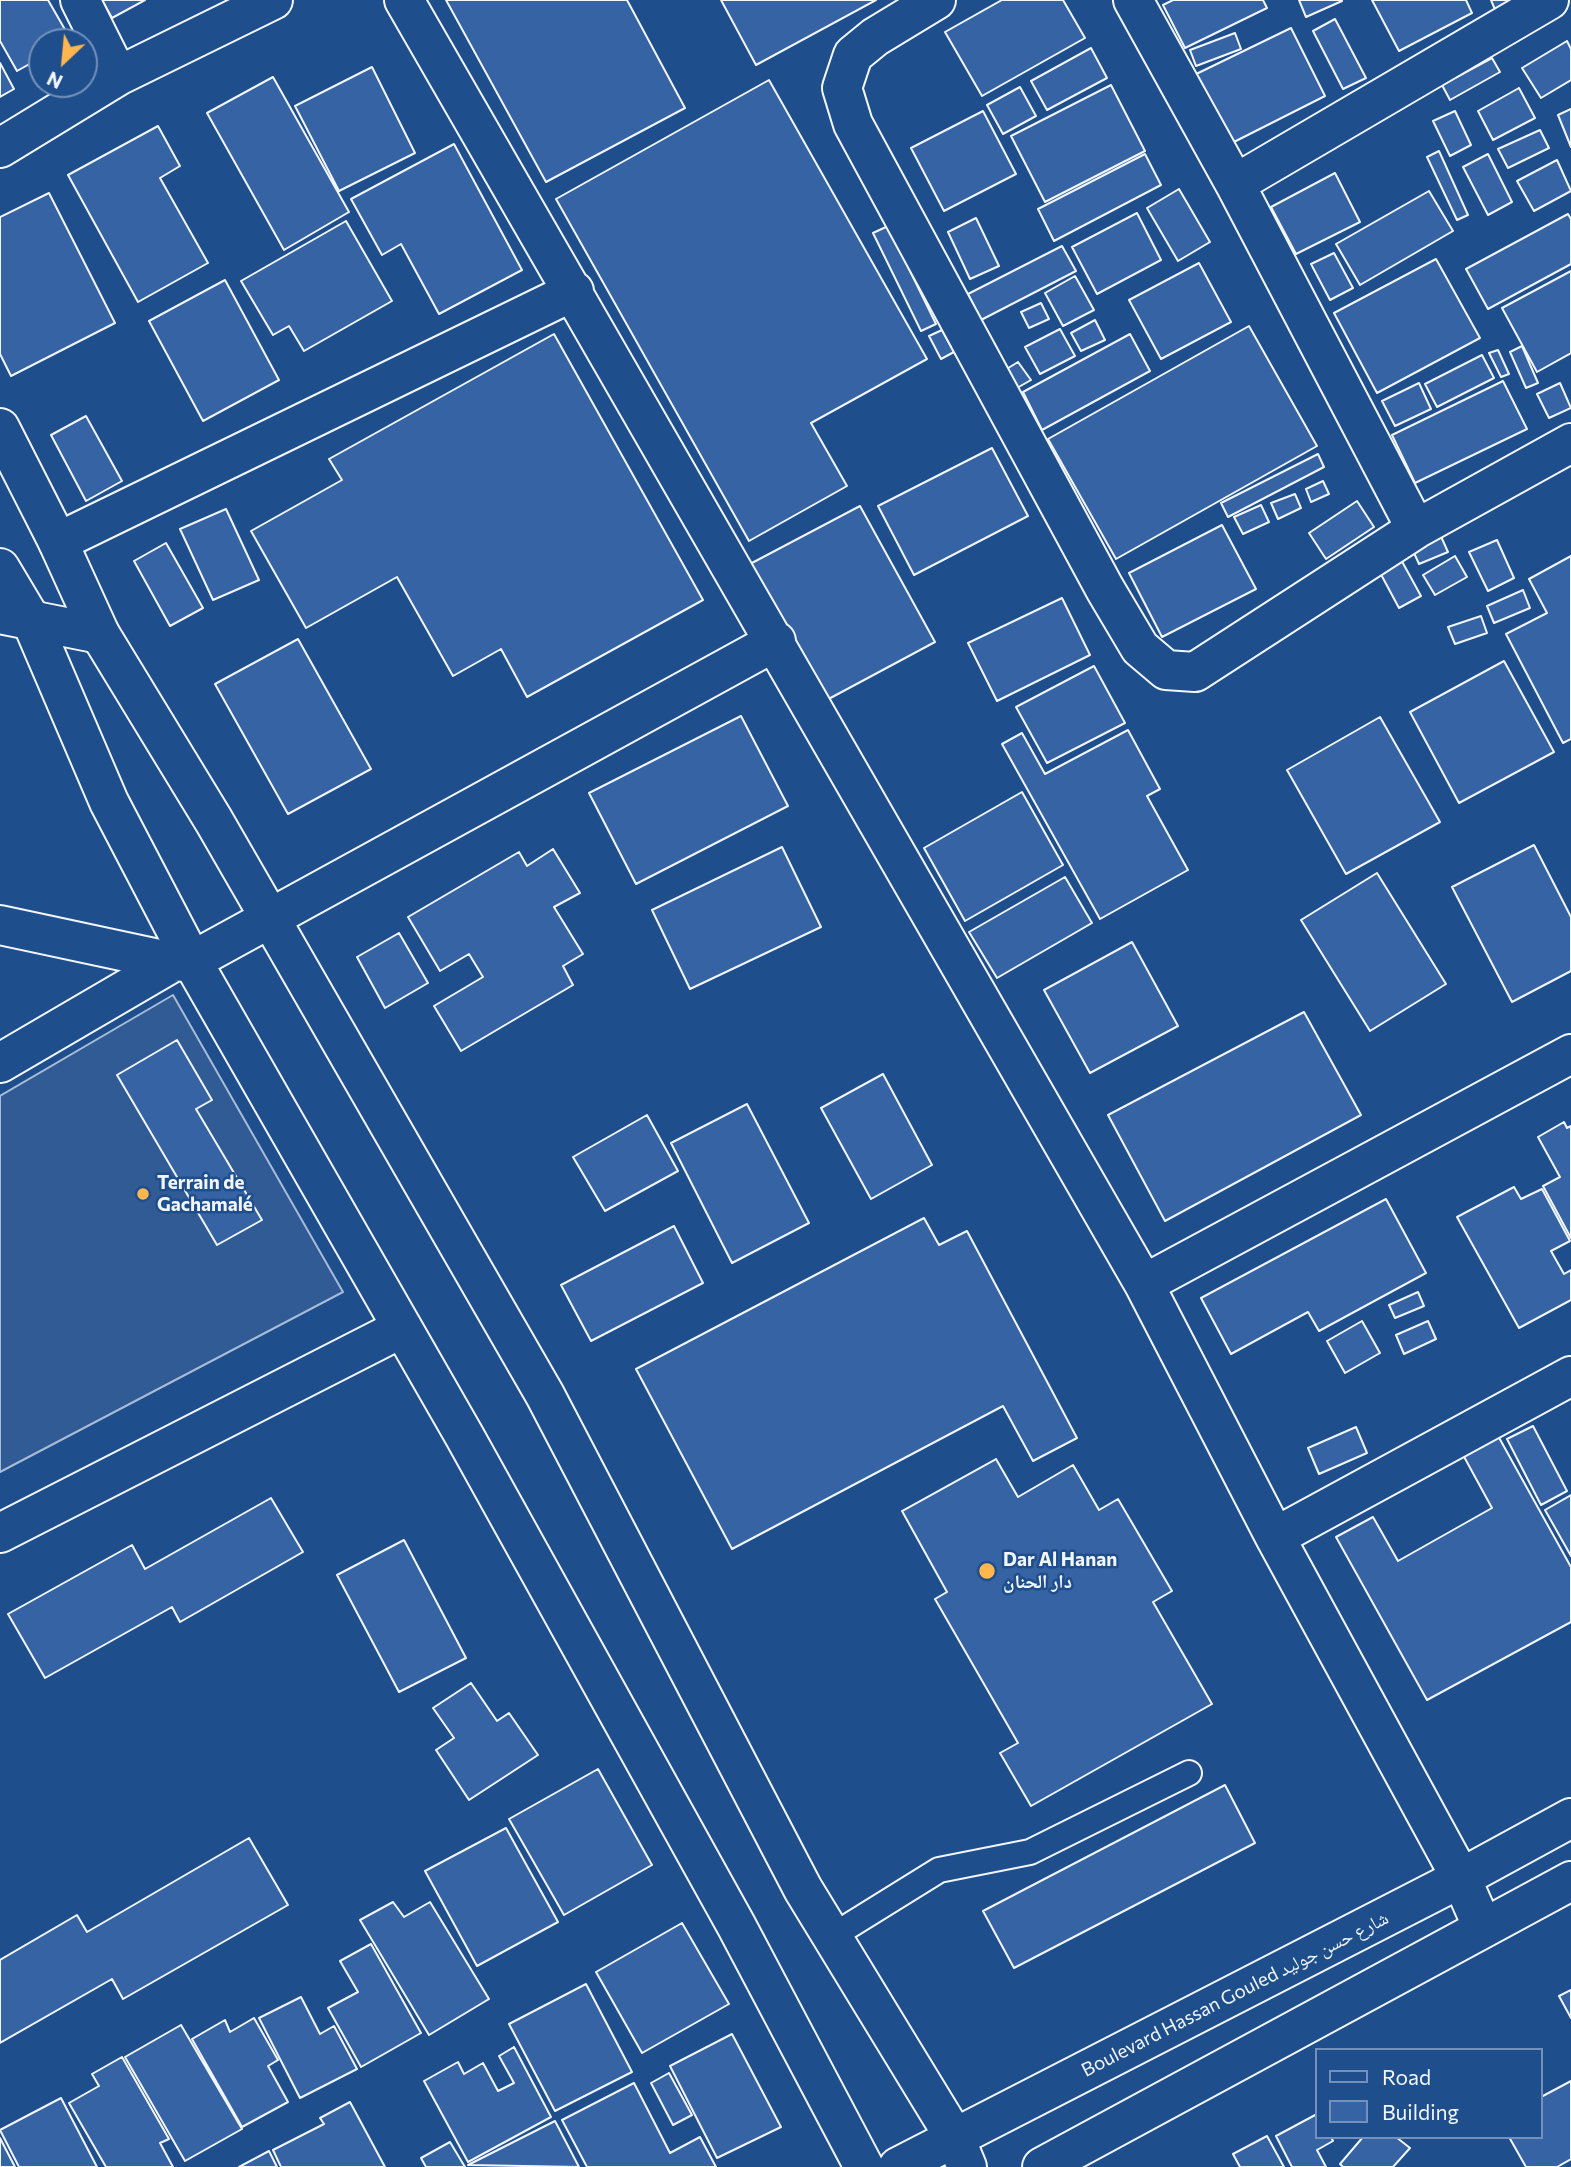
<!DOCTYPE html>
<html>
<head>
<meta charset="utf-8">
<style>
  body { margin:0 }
  #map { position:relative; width:1571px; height:2167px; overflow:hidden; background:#1f4e8c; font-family:Commissioner,sans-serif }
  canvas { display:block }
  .legend { position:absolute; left:1315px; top:2048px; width:228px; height:91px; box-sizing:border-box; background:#1f4e8c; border:2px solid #7391ba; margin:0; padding:9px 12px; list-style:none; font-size:21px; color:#f2f6ff }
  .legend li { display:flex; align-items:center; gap:14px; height:35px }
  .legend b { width:35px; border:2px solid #7391ba }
  .north { position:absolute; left:28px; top:28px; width:70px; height:70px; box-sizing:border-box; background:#1f4e8c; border:2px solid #7391ba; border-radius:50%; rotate:206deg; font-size:19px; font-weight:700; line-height:28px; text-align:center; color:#f2f6ff }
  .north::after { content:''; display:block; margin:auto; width:24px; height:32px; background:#ffb74d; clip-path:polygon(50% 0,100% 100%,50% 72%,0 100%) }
</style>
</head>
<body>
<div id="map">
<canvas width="1571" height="2167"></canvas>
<ul class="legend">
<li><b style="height:9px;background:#1f4e8c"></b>Road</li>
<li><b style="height:19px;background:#3563a3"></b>Building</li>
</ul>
<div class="north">N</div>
</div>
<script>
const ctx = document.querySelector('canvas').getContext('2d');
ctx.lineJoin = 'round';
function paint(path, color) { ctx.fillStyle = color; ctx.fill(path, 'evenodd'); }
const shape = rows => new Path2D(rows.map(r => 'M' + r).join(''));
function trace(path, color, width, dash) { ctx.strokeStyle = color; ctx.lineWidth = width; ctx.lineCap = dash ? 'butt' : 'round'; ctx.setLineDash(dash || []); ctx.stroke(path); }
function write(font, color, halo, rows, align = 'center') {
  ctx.font = font + ' Commissioner,"Noto Naskh Arabic",sans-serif'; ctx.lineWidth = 5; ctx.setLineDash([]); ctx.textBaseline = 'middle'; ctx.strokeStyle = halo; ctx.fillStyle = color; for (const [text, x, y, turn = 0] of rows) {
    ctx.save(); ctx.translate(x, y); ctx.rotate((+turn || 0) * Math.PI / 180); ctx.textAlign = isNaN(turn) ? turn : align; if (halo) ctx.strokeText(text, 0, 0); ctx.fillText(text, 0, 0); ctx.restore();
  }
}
const built = shape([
  [173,995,343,1292,0,1472,0,1096,173,995]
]);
paint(built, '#305b95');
trace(built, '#a8bbd7', 2);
const building = shape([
  [0,0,48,0,71,40,42,42,42,57,17,71,0,41,0,0],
  [102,0,145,0,112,18,102,0],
  [446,0,627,0,685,108,546,182,446,0],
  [721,0,876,0,756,65,721,0],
  [1002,0,1063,0,1085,38,982,96,945,32,1002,0],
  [1173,0,1263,0,1267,8,1185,48,1163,5,1173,0],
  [1299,0,1342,0,1342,1,1306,17,1299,0],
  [1372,0,1466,0,1472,13,1399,51,1372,0],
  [1491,0,1526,0,1496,12,1491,0],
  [1335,19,1366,78,1343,89,1313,31,1335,19],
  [1291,28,1325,96,1224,147,1190,77,1291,28],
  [1235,33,1241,49,1196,66,1190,50,1235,33],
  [1567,41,1571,49,1571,80,1541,98,1522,68,1567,41],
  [1091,48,1107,78,1047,110,1031,81,1091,48],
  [1492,58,1500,72,1450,100,1442,85,1492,58],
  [0,63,14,89,0,97,0,63],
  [372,67,415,153,339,191,295,106,372,67],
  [273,77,349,212,284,250,207,113,273,77],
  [769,80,927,359,811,423,847,486,749,541,556,199,769,80],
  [1111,85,1145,151,1045,202,1011,136,1111,85],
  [1020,87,1036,116,1003,134,987,105,1020,87],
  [1519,88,1535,118,1493,140,1478,111,1519,88],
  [1571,109,1571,147,1558,115,1571,109],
  [983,111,1016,174,944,211,911,148,983,111],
  [1455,111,1471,145,1450,156,1433,121,1455,111],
  [158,126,180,166,160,178,208,263,138,302,68,175,158,126],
  [1540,130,1549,148,1508,168,1498,149,1540,130],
  [454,144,522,270,439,314,401,244,382,255,351,199,454,144],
  [1439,151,1468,215,1457,220,1427,157,1439,151],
  [1145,154,1161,185,1054,241,1038,209,1145,154],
  [1488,154,1512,202,1488,215,1463,167,1488,154],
  [1557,160,1571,191,1534,211,1517,181,1557,160],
  [1335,173,1360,222,1296,254,1271,207,1335,173],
  [1179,189,1210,242,1178,261,1147,208,1179,189],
  [1429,191,1453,231,1360,285,1336,244,1429,191],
  [49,193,115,323,11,376,0,354,0,217,49,193],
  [1137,213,1161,260,1097,294,1072,247,1137,213],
  [1568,214,1571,219,1571,264,1488,309,1466,269,1568,214],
  [976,218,999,266,970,279,948,232,976,218],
  [346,221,392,301,304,351,289,326,273,335,241,281,346,221],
  [888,226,936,324,921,331,873,233,888,226],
  [1062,246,1076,271,981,320,968,294,1062,246],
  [1334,253,1353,288,1330,300,1311,264,1334,253],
  [1436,259,1480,338,1377,393,1334,313,1436,259],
  [1199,263,1231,322,1161,359,1129,300,1199,263],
  [1571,271,1571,353,1537,372,1502,308,1571,271],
  [1075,276,1094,310,1063,326,1045,293,1075,276],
  [225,280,279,380,203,421,149,321,225,280],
  [1041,303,1049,319,1029,328,1021,312,1041,303],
  [1095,320,1105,340,1081,351,1071,333,1095,320],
  [1249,326,1317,446,1116,559,1048,439,1249,326],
  [1060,329,1075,356,1040,374,1025,347,1060,329],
  [942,330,954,352,941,359,929,336,942,330],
  [554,334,703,600,527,697,501,649,453,676,397,577,306,628,251,531,342,480,329,459,554,334],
  [1130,334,1150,371,1042,430,1023,392,1130,334],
  [1522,346,1538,383,1526,388,1510,352,1522,346],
  [1498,350,1509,374,1501,377,1489,353,1498,350],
  [1482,355,1494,378,1437,407,1425,384,1482,355],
  [1018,362,1031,380,1017,388,1005,370,1018,362],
  [1503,381,1527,429,1415,483,1392,435,1503,381],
  [1419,383,1431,409,1395,426,1382,401,1419,383],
  [1560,383,1571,408,1549,418,1537,394,1560,383],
  [86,416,122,481,86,501,51,435,86,416],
  [992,448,1028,516,914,575,878,506,992,448],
  [1318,454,1324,467,1228,517,1221,503,1318,454],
  [1323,481,1329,494,1311,502,1306,489,1323,481],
  [1295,494,1301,508,1278,519,1271,503,1295,494],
  [1357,501,1374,527,1326,559,1309,533,1357,501],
  [1261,505,1269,522,1243,534,1234,517,1261,505],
  [860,506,935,642,823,702,750,564,860,506],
  [226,509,259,580,213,600,180,529,226,509],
  [1222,525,1256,589,1162,637,1129,573,1222,525],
  [1439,532,1448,552,1419,564,1410,544,1439,532],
  [1497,540,1514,578,1488,591,1469,552,1497,540],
  [166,543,203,608,170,626,134,561,166,543],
  [1399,556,1421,596,1399,608,1377,567,1399,556],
  [1455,556,1467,577,1435,595,1423,575,1455,556],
  [1571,556,1571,739,1563,743,1506,634,1547,613,1529,579,1571,556],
  [1523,590,1530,608,1494,623,1487,606,1523,590],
  [1062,598,1090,655,997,701,968,643,1062,598],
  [1481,616,1487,633,1455,644,1448,627,1481,616],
  [298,639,371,769,288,814,215,684,298,639],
  [1504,661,1554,752,1459,803,1410,712,1504,661],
  [1094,666,1125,723,1047,763,1016,707,1094,666],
  [741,716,788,806,636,884,589,793,741,716],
  [1380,717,1440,822,1346,874,1287,770,1380,717],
  [1128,730,1160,789,1147,796,1188,870,1100,919,1002,744,1022,733,1045,774,1128,730],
  [1022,792,1063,865,965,921,924,848,1022,792],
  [1534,845,1571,917,1571,971,1512,1002,1452,887,1534,845],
  [782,847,821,927,690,989,652,910,782,847],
  [553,849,580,893,554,907,583,954,563,966,573,985,461,1051,434,1006,483,977,469,954,440,971,408,917,519,852,527,866,553,849],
  [1377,873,1446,984,1370,1031,1301,920,1377,873],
  [1065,877,1092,923,997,978,969,932,1065,877],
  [399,933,428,983,385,1008,357,957,399,933],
  [1132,942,1178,1026,1090,1073,1044,990,1132,942],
  [1304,1012,1361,1115,1165,1221,1108,1115,1304,1012],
  [177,1040,212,1100,196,1109,262,1220,217,1245,117,1075,177,1040],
  [883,1074,932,1165,871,1199,821,1108,883,1074],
  [747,1104,809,1223,732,1263,671,1143,747,1104],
  [647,1115,678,1171,605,1211,573,1157,647,1115],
  [1564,1122,1567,1128,1571,1126,1571,1238,1543,1186,1560,1177,1538,1137,1564,1122],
  [1514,1187,1521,1199,1542,1189,1570,1241,1551,1251,1564,1274,1571,1270,1571,1300,1519,1328,1457,1217,1514,1187],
  [1386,1199,1426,1273,1319,1331,1308,1312,1231,1354,1201,1298,1386,1199],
  [924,1218,939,1245,967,1231,1077,1438,1033,1461,1003,1406,732,1549,636,1369,924,1218],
  [674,1226,703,1283,591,1341,561,1285,674,1226],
  [1418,1292,1424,1306,1395,1318,1389,1305,1418,1292],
  [1362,1321,1380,1353,1345,1373,1327,1341,1362,1321],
  [1428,1321,1436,1339,1404,1354,1396,1335,1428,1321],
  [1533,1426,1567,1491,1541,1505,1507,1439,1533,1426],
  [1356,1427,1367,1453,1319,1474,1308,1448,1356,1427],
  [1497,1434,1571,1567,1571,1622,1427,1700,1336,1537,1373,1517,1398,1561,1492,1508,1462,1453,1497,1434],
  [996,1459,1018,1497,1073,1465,1099,1510,1118,1499,1172,1591,1153,1602,1212,1704,1031,1806,1000,1753,1018,1743,935,1599,947,1592,902,1511,996,1459],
  [1571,1495,1571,1556,1545,1510,1571,1495],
  [271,1498,303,1552,180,1622,172,1607,45,1678,8,1614,132,1545,145,1569,271,1498],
  [404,1540,466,1658,399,1692,337,1575,404,1540],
  [471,1683,497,1721,509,1713,538,1755,469,1800,436,1750,454,1738,433,1708,471,1683],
  [598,1769,652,1865,564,1915,509,1819,598,1769],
  [1225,1785,1255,1843,1014,1968,983,1911,1225,1785],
  [506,1828,558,1922,477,1966,425,1871,506,1828],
  [249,1838,288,1905,123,1999,112,1979,0,2043,0,1960,77,1915,87,1932,249,1838],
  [393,1902,404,1917,430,1902,489,1999,429,2035,360,1920,393,1902],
  [682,1923,729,2004,642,2053,596,1972,682,1923],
  [371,1944,421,2033,361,2067,328,2008,358,1992,340,1961,371,1944],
  [586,1984,632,2072,555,2111,509,2024,586,1984],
  [1571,1990,1571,2018,1559,1996,1571,1990],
  [301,1997,320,2034,334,2026,357,2069,300,2098,259,2018,301,1997],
  [254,2018,278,2060,268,2066,288,2102,242,2127,192,2039,225,2020,230,2032,254,2018],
  [181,2025,242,2129,185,2161,125,2057,181,2025],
  [732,2034,781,2127,717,2158,670,2066,732,2034],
  [514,2047,551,2117,468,2162,424,2081,458,2062,464,2074,483,2063,498,2091,514,2083,499,2056,514,2047],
  [122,2057,169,2139,160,2143,173,2167,106,2167,69,2103,99,2086,92,2074,122,2057],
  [669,2073,692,2115,673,2125,651,2083,669,2073],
  [1571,2081,1571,2159,1557,2167,1526,2167,1509,2137,1541,2137,1541,2097,1571,2081],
  [634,2083,670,2153,700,2137,716,2167,587,2167,562,2120,634,2083],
  [61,2098,97,2167,19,2167,0,2130,61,2098],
  [350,2102,385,2167,281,2167,273,2150,324,2124,320,2118,350,2102],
  [1317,2114,1317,2137,1331,2137,1333,2141,1317,2150,1326,2167,1292,2167,1276,2136,1317,2114],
  [555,2121,579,2167,468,2165,555,2121],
  [1267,2136,1284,2167,1240,2167,1233,2154,1267,2136],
  [1363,2137,1396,2137,1410,2148,1393,2167,1343,2167,1340,2164,1363,2137],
  [0,2138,15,2167,0,2167,0,2138],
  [450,2142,465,2167,426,2167,421,2158,450,2142],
  [269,2151,277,2167,239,2167,269,2151]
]);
paint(building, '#3563a3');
trace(building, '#f2f6ff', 2);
const lane = shape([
  [831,1937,939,1870,1030,1852,1189,1773]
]);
const street = shape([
  [80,0,118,76],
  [404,0,1144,1284,1275,1537,1461,1878,1483,1928],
  [936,0,875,37,853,55,842,88,853,124,1105,589,1140,648,1166,670,1195,672,1416,529,1571,443],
  [1133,0,1235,184,1416,529],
  [0,148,118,76,273,0],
  [1235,184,1549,0],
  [58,542,574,291],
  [0,614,100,634],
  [0,925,173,962],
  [0,1063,173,962,192,961,776,641],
  [1144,1284,1571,1054],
  [0,1533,402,1328],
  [1275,1537,1571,1376]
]);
const secondary = shape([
  [0,428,58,542,100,634,214,821,545,1395,803,1889,955,2138,967,2167],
  [0,568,31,620,109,802,192,961,465,1437,736,1925,864,2167]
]);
const primary = shape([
  [898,2167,1461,1878,1571,1818],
  [1042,2167,1571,1881]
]);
trace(lane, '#f2f6ff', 28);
trace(street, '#f2f6ff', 42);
trace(secondary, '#f2f6ff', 42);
trace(primary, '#f2f6ff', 42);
trace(lane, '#1f4e8c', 24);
trace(street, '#1f4e8c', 38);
trace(secondary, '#1f4e8c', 38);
trace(primary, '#1f4e8c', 38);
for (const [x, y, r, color] of [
  [143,1194,7,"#ffb74d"],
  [987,1571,9,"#ffb74d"]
]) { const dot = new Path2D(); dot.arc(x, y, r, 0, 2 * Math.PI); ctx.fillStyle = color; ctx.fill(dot); trace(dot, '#1f4e8c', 2.5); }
write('bold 19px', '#f2f6ff', '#1f4e8c', [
  ["Terrain de",157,1183],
  ["Gachamalé",157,1205],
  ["Dar Al Hanan",1003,1560],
  ["دار الحنان",1003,1582]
], 'left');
write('19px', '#f2f6ff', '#1f4e8c', [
  ["Boulevard Hassan Gouled شارع حسن جوليد",1235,1994,-27]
]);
</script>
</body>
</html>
